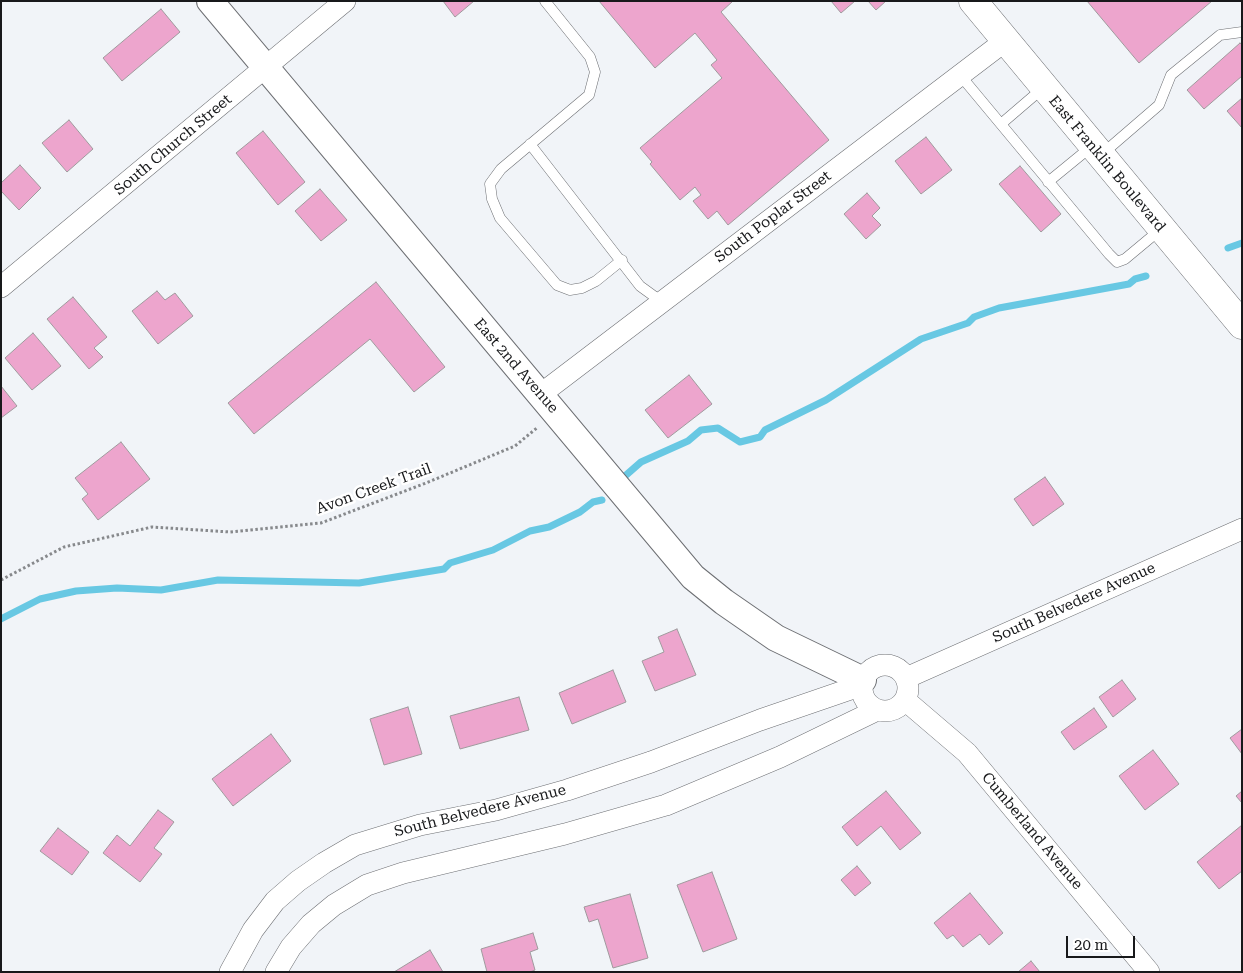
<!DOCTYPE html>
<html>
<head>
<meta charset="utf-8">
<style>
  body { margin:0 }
  #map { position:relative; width:1243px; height:973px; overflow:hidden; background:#f1f4f8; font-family:"Roboto Serif",serif }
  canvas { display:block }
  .frame { position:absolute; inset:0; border:2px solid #18191b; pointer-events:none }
  .scale { position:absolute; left:1066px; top:936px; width:69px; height:22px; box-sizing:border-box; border:2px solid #18191b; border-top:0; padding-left:6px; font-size:15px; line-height:18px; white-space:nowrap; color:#18191b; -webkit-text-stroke:4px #fff; paint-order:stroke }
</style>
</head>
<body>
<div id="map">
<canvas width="1243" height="973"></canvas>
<div class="frame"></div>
<div class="scale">20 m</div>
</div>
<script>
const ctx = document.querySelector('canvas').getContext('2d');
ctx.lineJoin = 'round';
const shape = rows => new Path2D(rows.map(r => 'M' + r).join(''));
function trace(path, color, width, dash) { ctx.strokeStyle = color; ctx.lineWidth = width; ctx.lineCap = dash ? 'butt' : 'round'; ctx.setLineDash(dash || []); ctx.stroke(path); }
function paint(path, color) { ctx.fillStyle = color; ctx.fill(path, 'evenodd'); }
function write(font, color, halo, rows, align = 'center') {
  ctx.font = font + ' "Roboto Serif",serif'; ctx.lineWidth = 5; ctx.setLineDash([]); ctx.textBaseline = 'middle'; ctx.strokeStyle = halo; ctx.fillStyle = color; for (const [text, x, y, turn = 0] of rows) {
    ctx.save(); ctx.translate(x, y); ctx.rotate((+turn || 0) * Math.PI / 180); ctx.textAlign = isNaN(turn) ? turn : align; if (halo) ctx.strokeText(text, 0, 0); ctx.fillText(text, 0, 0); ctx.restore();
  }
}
trace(shape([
  [1228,248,1242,243],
  [625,476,641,462,688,441,701,430,718,428,740,442,760,437,765,430,826,400,921,339,968,323,974,317,999,308,1129,284,1135,279,1146,276],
  [1,619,40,599,76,591,117,588,161,590,218,580,359,583,444,569,450,563,493,550,530,531,549,527,580,512,593,502,602,500]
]), '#68c8e3', 7);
const building = shape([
  [443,1,474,1,455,17,443,1],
  [599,1,733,1,721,12,829,140,728,225,717,211,708,219,693,201,701,195,695,187,680,200,650,164,652,162,640,148,722,78,711,65,717,60,695,33,655,68,599,1],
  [831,1,855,1,841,13,831,1],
  [868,1,886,1,876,10,868,1],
  [1087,1,1212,1,1139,63,1087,1],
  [161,9,180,32,122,81,103,58,161,9],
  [1240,43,1242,45,1242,76,1204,109,1187,90,1240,43],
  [1242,98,1242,128,1227,111,1242,98],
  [69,120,93,149,67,172,42,143,69,120],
  [263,131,305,182,278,205,236,153,263,131],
  [926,137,952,170,921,194,895,161,926,137],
  [20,165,41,188,19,210,1,191,1,183,20,165],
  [1020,166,1061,214,1041,232,999,184,1020,166],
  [320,189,347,220,321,241,295,211,320,189],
  [867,193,880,208,872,216,881,225,866,239,844,214,867,193],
  [376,282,445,367,414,392,370,339,254,434,228,403,376,282],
  [157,291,165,300,175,293,193,316,158,344,132,311,157,291],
  [73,297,107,337,94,348,103,357,89,369,47,319,73,297],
  [33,333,61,366,32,390,5,358,33,333],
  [689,375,712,404,668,438,645,410,689,375],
  [1,386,17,406,1,418,1,386],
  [121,442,150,479,98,520,82,499,88,494,75,478,121,442],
  [1045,477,1064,504,1033,526,1014,499,1045,477],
  [677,629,696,675,655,691,642,661,664,652,658,637,677,629],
  [613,670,626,702,572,724,559,693,613,670],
  [1122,680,1136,699,1113,717,1099,697,1122,680],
  [519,697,529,730,460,749,450,716,519,697],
  [408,707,422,754,384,765,370,719,408,707],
  [1094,708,1107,727,1074,750,1061,732,1094,708],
  [1242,729,1242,754,1230,738,1242,729],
  [271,734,291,761,233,806,212,779,271,734],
  [1153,750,1179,784,1145,810,1119,776,1153,750],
  [886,791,921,833,900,850,881,826,857,846,842,827,886,791],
  [1242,791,1242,803,1236,796,1242,791],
  [158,810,174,822,154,848,162,854,140,882,103,853,117,835,130,846,158,810],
  [1242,825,1242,871,1219,889,1197,862,1242,825],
  [58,828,89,852,72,875,40,851,58,828],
  [857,866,871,883,855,896,841,880,857,866],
  [712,872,737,939,703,952,677,885,712,872],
  [970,893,1003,933,989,945,980,934,963,947,953,935,947,939,934,923,970,893],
  [630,894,648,958,613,968,598,919,589,922,584,907,630,894],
  [533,933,538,949,530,952,535,970,530,972,487,972,481,949,533,933],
  [430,950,443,972,394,972,430,950],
  [1031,961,1040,972,1018,972,1031,961]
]);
paint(building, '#eda5cd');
trace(building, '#9f9a9d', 1);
const service = shape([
  [545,1,590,57,595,72,589,95,501,169,490,184,492,199,500,218,557,285,570,290,582,288,596,281,622,260],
  [960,75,1109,254,1117,262,1125,259,1161,229],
  [1001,124,1043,88],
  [530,144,640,286,662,302],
  [1101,155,1159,105,1171,75,1220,35,1242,32],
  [1048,182,1092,146]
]);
const minor = shape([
  [1,287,345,1],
  [541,394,1005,41],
  '862 688a23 23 0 1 1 46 0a23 23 0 1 1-46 0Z',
  [906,678,1242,529],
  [905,700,967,753,1149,972],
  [230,972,253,930,275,901,298,881,324,863,355,845,420,825,496,810,567,790,651,762,760,720,862,685],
  [276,972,291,947,311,924,334,905,367,885,403,873,565,834,666,805,780,757,877,710]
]);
const tertiary = shape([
  [210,1,693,577,724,602,776,638,863,680]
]);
const primary = shape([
  [973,1,1242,325]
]);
trace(service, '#6d6f73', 11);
trace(minor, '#6d6f73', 22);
trace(tertiary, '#6d6f73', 28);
trace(primary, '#6d6f73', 29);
trace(shape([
  [1,580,64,547,152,527,230,532,321,523,426,483,515,446,538,427]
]), '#87898c', 3, [2.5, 2.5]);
trace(service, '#fff', 10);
trace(minor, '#fff', 21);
trace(tertiary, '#fff', 26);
trace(primary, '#fff', 28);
write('15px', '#18191b', '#fff', [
  ["South Church Street",173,145,-40],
  ["East Franklin Boulevard",1107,164,50],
  ["South Poplar Street",773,217,-37],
  ["East 2nd Avenue",516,366,49],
  ["Avon Creek Trail",374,489,-20],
  ["South Belvedere Avenue",1074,603,-24],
  ["South Belvedere Avenue",480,811,-14],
  ["Cumberland Avenue",1032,831,50]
]);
</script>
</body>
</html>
